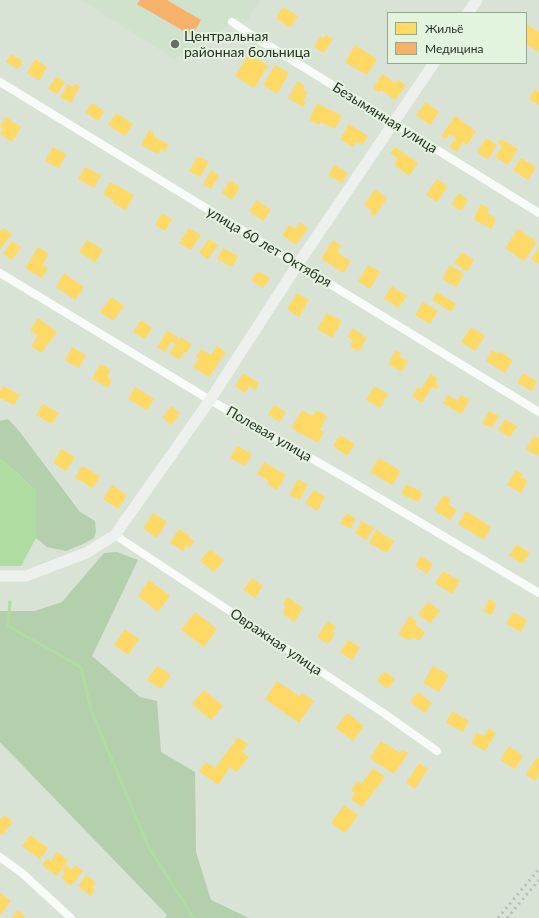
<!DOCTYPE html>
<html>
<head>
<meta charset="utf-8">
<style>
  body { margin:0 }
  #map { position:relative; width:539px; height:918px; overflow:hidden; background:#d8e2d5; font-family:Lato,sans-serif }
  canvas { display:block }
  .legend { position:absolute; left:387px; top:12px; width:140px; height:52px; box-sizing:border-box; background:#e2f4dd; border:1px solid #98a695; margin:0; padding:5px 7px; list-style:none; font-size:12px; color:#2a3129 }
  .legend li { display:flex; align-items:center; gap:8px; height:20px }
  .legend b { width:20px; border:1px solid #98a695 }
</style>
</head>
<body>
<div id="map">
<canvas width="539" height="918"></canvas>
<ul class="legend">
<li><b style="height:11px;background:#ffd966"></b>Жильё</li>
<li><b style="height:11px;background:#f6b26b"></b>Медицина</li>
</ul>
</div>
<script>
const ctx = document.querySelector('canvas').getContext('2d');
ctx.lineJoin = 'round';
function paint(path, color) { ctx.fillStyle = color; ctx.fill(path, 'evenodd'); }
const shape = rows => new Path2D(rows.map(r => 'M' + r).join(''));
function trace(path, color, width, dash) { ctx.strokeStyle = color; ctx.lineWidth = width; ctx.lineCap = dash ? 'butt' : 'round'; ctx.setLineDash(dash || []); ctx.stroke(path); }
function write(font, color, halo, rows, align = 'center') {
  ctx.font = font + ' Lato,sans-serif'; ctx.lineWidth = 4; ctx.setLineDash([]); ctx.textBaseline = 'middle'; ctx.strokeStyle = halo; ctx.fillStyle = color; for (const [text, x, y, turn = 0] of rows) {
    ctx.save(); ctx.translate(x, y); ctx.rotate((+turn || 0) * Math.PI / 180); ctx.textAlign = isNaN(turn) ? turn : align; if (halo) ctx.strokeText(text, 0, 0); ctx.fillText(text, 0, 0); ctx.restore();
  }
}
paint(shape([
  [81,0,260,0,246,23,235,17,228,27,174,59]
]), '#d1e2cc');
paint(shape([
  [8,419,19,431,80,512,95,521,96,531,94,538,83,544,66,551,47,547,36,538,36,491,5,462,0,459,0,421],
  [117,552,138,560,92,656,140,697,157,701,161,752,195,772,196,852,211,900,249,918,165,918,167,915,0,742,0,611,35,611,62,602,104,553]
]), '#b4cfac');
paint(shape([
  [0,459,5,462,36,491,36,538,21,566,0,566]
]), '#afdda1');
paint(shape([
  [283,7,298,16,290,28,276,18],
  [526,24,539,32,539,52,526,44],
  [326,35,333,39,324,53,314,47,320,36,323,38],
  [355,45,377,59,367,75,345,62],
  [249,53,268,66,254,88,235,76],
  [11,54,23,61,18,69,6,62],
  [35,59,47,67,39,81,27,73],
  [275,65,289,73,277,94,263,85],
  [382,74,396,83,398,80,406,85,395,100,381,90,379,92,373,88],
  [56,77,65,82,57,94,48,89],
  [298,81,305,86,303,90,308,93,303,101,306,103,303,107,288,98],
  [68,84,73,87,75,84,80,86,71,103,60,97],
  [535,89,539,92,539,105,529,99],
  [426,102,439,112,430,125,416,115],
  [92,103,104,111,98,121,85,112],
  [317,103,342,116,335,129,321,122,319,125,309,120],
  [116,113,133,124,125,136,108,125],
  [455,116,476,131,467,145,463,142,457,152,449,147,456,138,450,134,446,139,441,136],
  [6,117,21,127,12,142,0,134,3,129,0,126],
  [349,124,368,136,362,145,357,142,353,147,340,139],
  [149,130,154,133,153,136,169,145,165,152,161,149,158,154,141,145],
  [486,138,497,145,488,160,477,152],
  [501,139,518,149,508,165,495,157,502,146,498,143],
  [53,147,66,154,59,168,45,161],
  [395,147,418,163,409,176,394,165,398,158,390,153],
  [198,156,209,162,200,177,189,171],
  [521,158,536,167,528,180,513,170],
  [334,165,348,173,342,183,328,175],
  [85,167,101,175,94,188,78,179],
  [211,170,219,176,211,189,203,184],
  [437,179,448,186,437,202,426,195],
  [230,180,240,187,232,200,222,193],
  [110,182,134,195,126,210,113,203,114,201,103,194],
  [375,189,387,198,374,217,370,214,372,210,364,205],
  [459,193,468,200,461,211,451,204],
  [257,200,271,210,263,221,249,211],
  [481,204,489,209,487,213,496,219,491,229,473,219],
  [162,213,172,219,165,231,155,225],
  [300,222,308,228,296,245,282,235,289,225,295,229],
  [3,228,12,234,0,249,0,232],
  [189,228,201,235,191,250,179,243],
  [518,229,537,242,524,261,505,248],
  [209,239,218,245,208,259,199,253],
  [87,240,103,250,95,262,79,252],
  [333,240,341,246,337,252,351,262,343,273,321,258],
  [12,241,21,247,12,260,3,254],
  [38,247,49,254,42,265,48,268,42,278,25,268],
  [539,247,539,263,538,264,531,259],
  [223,248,238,256,232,267,217,259],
  [462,252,474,260,467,272,454,263],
  [368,265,380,272,370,289,358,281],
  [450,265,464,274,456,287,442,279],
  [258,271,270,278,263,288,251,280],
  [64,273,84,287,75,300,56,287],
  [392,286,407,296,398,308,384,298],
  [437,292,456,304,451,312,432,300],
  [297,293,309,300,299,317,287,309],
  [111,297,124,306,113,321,100,312],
  [423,302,438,311,430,324,415,315],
  [327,313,342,321,332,338,317,329],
  [38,318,57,332,41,353,31,346,38,336,30,330],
  [141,320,152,328,145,339,133,332],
  [471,327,485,336,475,351,461,342],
  [353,328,367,338,358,352,350,346,353,341,347,337],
  [167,331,179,338,175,344,171,342,165,352,157,347],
  [181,337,192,345,186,353,184,352,179,360,169,353],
  [217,346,226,352,209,377,193,367,199,359,196,357,201,349,211,355],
  [72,347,86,355,79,368,65,360],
  [396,350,401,353,399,356,408,361,402,372,388,364],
  [492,350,498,354,500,352,513,360,505,373,486,361],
  [100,364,111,370,107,377,112,380,108,388,92,379],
  [243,373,259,383,255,390,249,386,245,393,235,386],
  [523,373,537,381,532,391,517,383],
  [431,374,438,379,435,383,439,386,437,389,432,387,422,403,412,396,418,387,421,389],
  [3,386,20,395,14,405,0,398,0,391],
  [374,386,388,394,380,408,366,400],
  [135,387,154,399,147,410,128,399],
  [448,395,458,401,461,395,470,400,461,414,443,403],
  [43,404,59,413,52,424,36,415],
  [274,405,286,412,280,422,268,415],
  [171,406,180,413,172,425,162,418],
  [302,410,313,416,316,410,327,416,320,430,324,432,318,443,291,428],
  [489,411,499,416,492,428,482,423],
  [505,419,517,426,510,437,498,430],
  [340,435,355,444,347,456,333,446],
  [534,436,539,438,539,453,537,456,526,449],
  [237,446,252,454,245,466,230,458],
  [61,449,75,457,66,471,53,463],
  [379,458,401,471,392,485,370,472],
  [264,462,286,475,277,490,267,484,269,481,257,474],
  [82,466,100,476,93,488,75,478],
  [516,470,523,474,521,477,528,481,521,493,507,485],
  [298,479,308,485,299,500,289,495],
  [406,484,423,493,418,502,401,494],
  [112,485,127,495,118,509,103,499],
  [314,490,325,497,317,511,305,503],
  [444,495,451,499,448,504,457,510,450,520,434,510],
  [466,511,491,527,484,540,458,524],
  [153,513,167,522,157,538,143,528],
  [347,513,356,519,350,529,340,523],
  [362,521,374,528,366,540,355,533],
  [179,529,189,535,188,537,194,541,190,548,186,546,183,551,170,543],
  [376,530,394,541,387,553,369,543],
  [517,544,530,553,522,564,509,555],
  [210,549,224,560,214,572,200,561],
  [421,556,433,564,427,574,415,566],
  [443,571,460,581,452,594,435,583],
  [252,578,263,586,255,598,243,590],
  [149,580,170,596,158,612,138,596],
  [287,597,303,608,294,622,282,613,286,607,283,604],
  [489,599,497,604,491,615,483,611],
  [428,602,440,611,430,623,418,614],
  [195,612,217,629,204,647,181,630],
  [513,612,527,620,521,632,506,624],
  [410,616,417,621,415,625,425,632,419,641,412,637,409,641,398,634],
  [328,621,336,627,332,632,335,634,328,644,317,637],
  [125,629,139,639,128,655,114,645],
  [348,640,360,647,352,660,340,652],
  [157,666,171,675,161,689,147,680],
  [433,666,449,675,439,692,423,683],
  [384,671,395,679,388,689,377,681],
  [277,681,299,696,302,693,314,701,299,723,265,699],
  [204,690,223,706,211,720,192,704],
  [418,692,432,703,425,713,410,702],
  [452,711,469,721,463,732,446,723],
  [347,713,364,726,353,741,336,728],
  [489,728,496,733,485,751,471,743,477,732,484,736],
  [238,737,248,744,242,752,249,757,237,772,230,767,218,785,199,771,206,762,215,768],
  [381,741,400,753,402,750,408,753,394,774,370,758],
  [509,746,523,756,515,769,500,760],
  [536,758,539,759,539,774,535,781,526,775],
  [419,763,428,769,415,789,406,783],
  [373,768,385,777,362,807,351,799,355,793,351,790,358,781,361,784],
  [344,805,358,815,345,833,331,823],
  [4,815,13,822,2,835,0,834,0,820],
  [30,835,48,848,40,859,22,846],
  [57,852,68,860,57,876,42,865,47,858,51,861],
  [66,865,71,870,75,865,83,871,71,886,61,878,65,873,62,870],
  [87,875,96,883,92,888,95,890,90,896,78,886],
  [0,893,11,901,0,915],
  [18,910,25,917,25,918,11,918]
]), '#ffd966');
paint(shape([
  [140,0,167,0,201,20,192,36,137,4]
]), '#f6b26b');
trace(shape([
  [10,602,8,626,81,667,91,710,149,848,194,918]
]), '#afdda1', 3);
trace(shape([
  [232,22,250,34,539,213],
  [0,82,539,412],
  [0,273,210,400,349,480,539,593],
  [115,535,385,714,437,751],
  [0,857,22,873,71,918]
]), '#f9fbf9', 8);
trace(shape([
  [468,13,477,0],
  [0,576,26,576,86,553,115,535,210,400,298,264,434,63]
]), '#edf0ed', 11);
trace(shape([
  [498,918,539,869],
  [507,918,539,880]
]), '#babdba', 3, [2, 4]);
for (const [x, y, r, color] of [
  [175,44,5,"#676f65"]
]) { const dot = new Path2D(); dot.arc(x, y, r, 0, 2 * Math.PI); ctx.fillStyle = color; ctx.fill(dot); trace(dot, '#e2f4dd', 1.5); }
write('14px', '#2a3129', '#e2f4dd', [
  ["Центральная",184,36],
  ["районная больница",184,52]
], 'left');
write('14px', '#2a3129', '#e2f4dd', [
  ["Безымянная улица",385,118,32],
  ["улица 60 лет Октября",269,247,31],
  ["Полевая улица",269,434,30],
  ["Овражная улица",276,642,34]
]);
</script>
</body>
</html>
